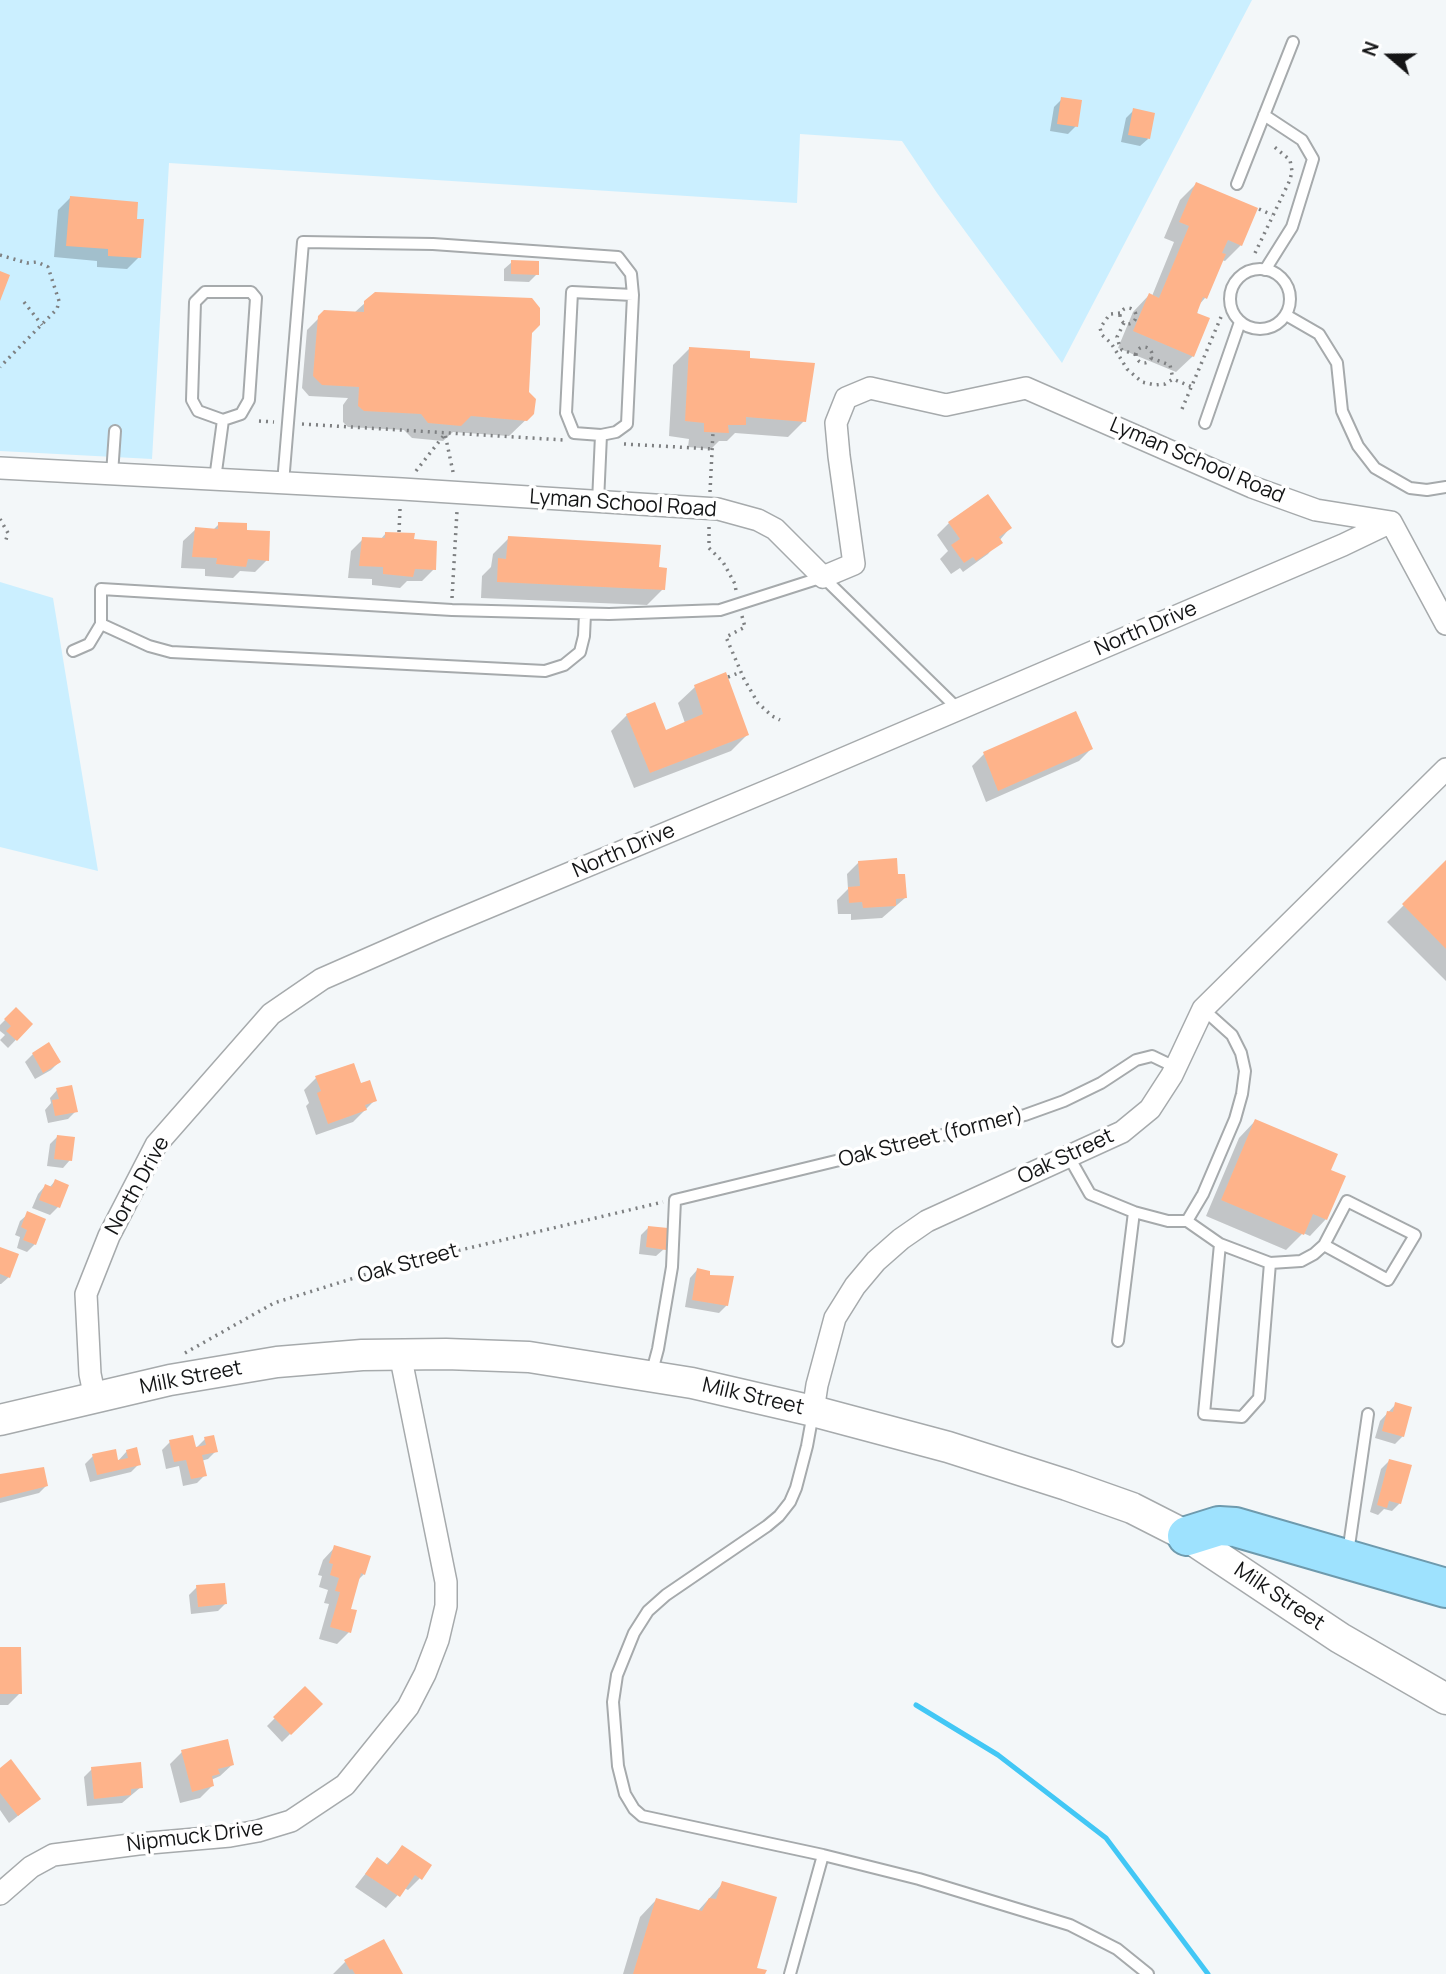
<!DOCTYPE html>
<html>
<head>
<meta charset="utf-8">
<style>
  body { margin:0 }
  #map { position:relative; width:1446px; height:1974px; overflow:hidden; background:#f3f7f9; font-family:Manrope,sans-serif }
  canvas { display:block }
  .north { position:absolute; left:1355px; top:21px; width:70px; height:70px; -webkit-text-stroke:5px #fff; paint-order:stroke; rotate:290deg; font-size:19px; font-weight:700; line-height:28px; text-align:center; color:#141516 }
  .north::after { content:''; display:block; margin:auto; width:24px; height:32px; background:#141516; clip-path:polygon(50% 0,100% 100%,50% 72%,0 100%) }
</style>
</head>
<body>
<div id="map">
<canvas width="1446" height="1974"></canvas>
<div class="north">N</div>
</div>
<script>
const ctx = document.querySelector('canvas').getContext('2d');
ctx.lineJoin = 'round';
function paint(path, color) { ctx.fillStyle = color; ctx.fill(path, 'evenodd'); }
const shape = rows => new Path2D(rows.map(r => 'M' + r).join(''));
function trace(path, color, width, dash) { ctx.strokeStyle = color; ctx.lineWidth = width; ctx.lineCap = dash ? 'butt' : 'round'; ctx.setLineDash(dash || []); ctx.stroke(path); }
function write(font, color, halo, rows, align = 'center') {
  ctx.font = font + ' Manrope,sans-serif'; ctx.lineWidth = 7; ctx.setLineDash([]); ctx.textBaseline = 'middle'; ctx.strokeStyle = halo; ctx.fillStyle = color; for (const [text, x, y, turn = 0] of rows) {
    ctx.save(); ctx.translate(x, y); ctx.rotate((+turn || 0) * Math.PI / 180); ctx.textAlign = isNaN(turn) ? turn : align; if (halo) ctx.strokeText(text, 0, 0); ctx.fillText(text, 0, 0); ctx.restore();
  }
}
paint(shape([
  [0,0,1252,0,1062,363,937,193,902,141,800,134,797,203,169,163,152,459,0,451],
  [0,582,53,598,98,871,0,847]
]), '#cbefff');
paint(shape([
  [1062,99,1076,126,1068,134,1050,131,1054,107],
  [1134,110,1148,139,1140,146,1121,142,1126,118],
  [1196,184,1241,245,1225,261,1221,260,1205,298,1198,306,1193,356,1176,372,1118,348,1133,312,1149,295,1152,296,1174,242,1164,238,1180,200],
  [70,198,135,220,139,257,127,269,97,267,97,261,54,257,58,210],
  [512,262,537,274,529,282,504,281,504,269],
  [366,302,531,332,527,393,533,413,509,436,453,432,443,441,412,438,404,430,348,427,343,422,343,405,348,398,309,396,302,388,307,330,325,312,354,313],
  [689,349,748,360,804,421,788,437,735,433,727,441,719,441,711,449,688,447,689,439,669,436,673,365],
  [988,497,1010,528,988,554,963,572,960,568,951,574,940,559,948,551,937,535,949,523],
  [219,524,245,531,267,560,255,572,240,571,233,578,205,576,205,569,181,568,183,541,196,529,213,530],
  [386,533,412,541,434,569,422,581,407,581,400,588,372,585,372,579,348,578,351,551,363,539,380,540],
  [509,538,657,569,663,589,647,605,481,598,482,576,491,567,493,554],
  [695,687,747,735,731,751,634,788,611,731,627,715,665,732,685,723,678,703],
  [1091,749,1079,761,986,802,972,766,984,754],
  [859,862,897,876,905,898,882,918,851,920,851,914,838,914,837,900,848,889,847,874],
  [1446,863,1446,981,1387,922],
  [16,1009,31,1024,8,1048,0,1040,5,1035,0,1031,0,1025],
  [33,1054,59,1062,51,1070,35,1079,25,1062],
  [316,1078,360,1085,375,1100,353,1122,316,1135,306,1106,309,1103,304,1090],
  [57,1090,76,1111,68,1119,48,1123,45,1110,51,1103,50,1098],
  [1255,1121,1329,1171,1326,1219,1310,1236,1303,1233,1286,1250,1206,1216,1239,1138],
  [57,1137,70,1160,63,1168,47,1166,50,1144],
  [55,1181,58,1207,50,1215,32,1208,38,1194,45,1186,49,1188],
  [28,1214,35,1244,27,1252,17,1248,20,1237,15,1235,20,1221],
  [649,1227,664,1249,656,1256,639,1254,641,1235],
  [0,1250,9,1277,1,1284,0,1284],
  [697,1270,708,1277,727,1305,719,1313,685,1307,690,1278],
  [1396,1404,1403,1436,1395,1444,1375,1438,1380,1421],
  [205,1439,216,1451,208,1459,201,1461,205,1475,197,1483,183,1486,179,1466,166,1469,162,1450,170,1442,195,1449],
  [127,1451,139,1464,131,1472,90,1482,85,1464,93,1456,117,1462],
  [1389,1461,1400,1503,1392,1511,1384,1509,1378,1515,1370,1512,1381,1469],
  [0,1476,46,1486,39,1493,0,1503],
  [335,1547,364,1574,357,1581,349,1610,349,1632,337,1644,319,1639,329,1604,324,1603,328,1590,319,1587,322,1576,318,1575,323,1560],
  [197,1587,225,1604,218,1611,191,1614,189,1595],
  [0,1649,20,1693,8,1705,0,1705],
  [305,1688,320,1704,282,1742,267,1726],
  [182,1752,233,1764,220,1776,211,1780,212,1786,200,1798,180,1803,170,1764],
  [92,1769,141,1787,122,1803,87,1806,84,1777],
  [0,1770,39,1799,9,1823,0,1810],
  [402,1847,420,1878,408,1890,404,1888,386,1908,355,1887,377,1859,386,1865],
  [723,1883,755,1969,763,1974,623,1974,640,1917,656,1900,697,1912],
  [345,1962,401,1974,333,1974]
]), '#0003');
trace(shape([
  [916,1705,998,1755,1106,1838,1208,1974]
]), '#42c7f5', 5);
paint(shape([
  [1061,97,1082,100,1078,127,1057,124],
  [1133,108,1155,113,1150,139,1128,135],
  [1196,182,1258,208,1242,246,1228,240,1222,253,1226,254,1207,299,1203,297,1197,313,1210,318,1194,357,1133,331,1149,293,1159,298,1189,226,1179,222],
  [70,196,138,202,137,219,144,219,141,258,108,256,108,249,66,246],
  [511,260,539,261,539,275,511,274],
  [0,271,10,275,0,301],
  [375,292,532,298,540,308,540,325,532,333,529,392,536,399,534,414,527,421,471,416,461,426,428,423,421,414,364,411,358,406,359,387,322,385,313,376,318,316,324,310,364,312,364,301],
  [689,347,750,351,750,358,815,363,806,422,746,417,746,425,728,425,729,433,704,432,704,423,685,421],
  [988,494,1012,528,999,537,1003,543,976,561,973,557,964,563,951,545,960,539,948,522],
  [218,522,247,523,247,530,270,531,269,561,248,559,246,567,216,564,217,558,192,557,195,527,218,529],
  [385,532,415,533,414,539,437,541,436,570,415,569,413,577,383,574,383,567,359,566,362,537,385,538],
  [508,536,661,545,659,567,667,568,665,590,497,582,498,558,506,559],
  [726,672,749,735,650,773,626,714,655,702,666,730,703,714,694,685],
  [1076,711,1093,749,998,791,983,752],
  [897,858,898,874,905,874,907,898,896,899,896,906,863,908,862,902,849,903,848,887,860,886,858,861],
  [1446,860,1446,949,1402,904],
  [16,1007,33,1024,17,1041,6,1031,11,1026,4,1019],
  [49,1042,61,1062,43,1073,32,1053],
  [354,1063,361,1083,370,1080,377,1101,365,1105,367,1110,328,1124,317,1093,321,1091,315,1076],
  [72,1085,78,1112,55,1116,52,1100,59,1099,56,1088],
  [1255,1119,1338,1154,1331,1170,1346,1176,1327,1220,1313,1214,1304,1235,1221,1200],
  [57,1135,75,1137,72,1161,54,1159],
  [55,1179,69,1185,60,1208,39,1200,45,1184,52,1187],
  [27,1211,46,1219,36,1245,23,1240,27,1230,21,1227],
  [648,1226,668,1228,666,1250,646,1247],
  [0,1247,19,1254,10,1278,0,1274],
  [697,1268,710,1271,710,1275,734,1276,728,1306,692,1300],
  [1395,1402,1412,1407,1404,1437,1382,1431,1387,1411,1393,1412],
  [193,1435,196,1447,206,1445,204,1437,214,1435,218,1452,202,1455,207,1476,191,1479,186,1460,174,1462,169,1440],
  [137,1447,141,1465,97,1475,92,1454,116,1449,118,1460,128,1458,126,1450],
  [1389,1459,1412,1465,1401,1504,1389,1501,1387,1508,1377,1505],
  [44,1467,48,1486,0,1498,0,1474],
  [334,1545,371,1556,365,1575,361,1573,351,1609,357,1610,351,1633,330,1627,340,1592,335,1591,339,1578,330,1575,333,1564,329,1563],
  [225,1583,227,1604,198,1607,196,1585],
  [0,1647,21,1647,22,1694,0,1694],
  [305,1686,323,1704,291,1735,273,1717],
  [228,1739,234,1765,218,1769,220,1774,212,1776,214,1786,192,1792,181,1750],
  [11,1759,41,1799,18,1816,0,1793,0,1768],
  [141,1762,143,1788,131,1789,131,1795,94,1799,91,1767],
  [402,1845,432,1865,422,1880,415,1875,400,1897,365,1874,377,1857,388,1865],
  [722,1881,777,1897,757,1968,767,1970,765,1974,633,1974,656,1898,702,1911,709,1898,716,1899],
  [384,1939,403,1974,355,1974,352,1969,350,1970,344,1960]
]), '#feb38a');
const lane = shape([
  [1264,115,1302,140,1313,159,1292,227,1265,270],
  [1237,184,1293,42],
  '1230 299a30 30 0 1 1 60 0a30 30 0 1 1-60 0Z',
  [1286,315,1319,334,1337,363,1342,411,1358,446,1375,468,1410,488,1427,490,1446,487],
  [1205,423,1240,322],
  [112,474,115,431],
  [215,479,223,420,241,414,249,400,256,298,251,292,205,292,195,302,192,400,198,411,223,420],
  [283,483,303,242,433,244,618,257,631,274,633,295],
  [598,502,601,435,574,433,566,413,572,292,633,295,627,424,616,432,601,435],
  [101,624,149,646,171,652,545,671,564,665,580,652,584,636,585,614],
  [73,651,89,644,101,624,101,589,452,610,609,614,720,610,823,577,958,709],
  [1069,1157,1090,1194,1134,1212,1118,1341],
  [1134,1212,1168,1221,1187,1221,1203,1194,1235,1119,1242,1094,1245,1071,1241,1053,1232,1035,1203,1009],
  [1187,1221,1220,1244,1204,1414,1242,1417,1259,1398,1270,1263,1301,1261,1314,1254,1324,1245,1347,1201,1415,1235,1388,1280,1324,1245],
  [1220,1244,1270,1263],
  [651,1375,658,1349,672,1267,675,1200,1025,1115,1064,1101,1101,1083,1136,1060,1152,1056,1175,1067],
  [813,1413,807,1446,796,1488,790,1502,779,1516,767,1526,666,1595,648,1611,634,1633,617,1675,613,1702,618,1766,625,1794,634,1809,642,1816,823,1855,919,1879,1070,1925,1117,1949,1148,1974],
  [1348,1553,1368,1414],
  [790,1974,823,1855]
]);
const street = shape([
  [0,468,402,489,718,509,758,520,775,529,823,577,854,564,839,456,836,423,846,398,870,388,946,405,1026,388,1252,487,1316,510,1391,522],
  [1391,522,1446,624],
  [95,1398,90,1374,86,1294,109,1236,156,1145,271,1014,322,979,436,929,786,783,1343,545,1391,522],
  [813,1411,817,1385,835,1318,855,1286,876,1261,901,1239,927,1221,1122,1132,1150,1109,1172,1075,1203,1009,1446,769],
  [0,1894,31,1867,53,1855,138,1844,230,1836,258,1831,291,1821,345,1785,408,1707,425,1674,438,1640,446,1606,446,1582,400,1354]
]);
const secondary = shape([
  [0,1420,170,1380,277,1362,362,1355,446,1354,529,1357,692,1383,813,1411,948,1447,1067,1485,1132,1508,1187,1536,1340,1638,1446,1699]
]);
const highway = shape([
  [1187,1536,1219,1526,1235,1527,1446,1588]
]);
trace(lane, '#a6aaac', 14);
trace(street, '#a6aaac', 24);
trace(secondary, '#a6aaac', 33);
trace(highway, '#6e9aad', 42);
trace(shape([
  [1259,209,1272,215],
  [1255,253,1290,180,1292,171,1290,160,1272,145],
  [0,255,27,263,37,262,48,267,59,301,57,309,0,367],
  [24,302,42,325],
  '1120 316a8 8 0 1 1 16 0a8 8 0 1 1-16 0Z',
  [1120,313,1110,314,1100,328,1102,335,1111,343,1127,369,1142,382,1155,385,1165,384,1173,379,1192,387],
  [1124,323,1117,337,1119,344,1122,350,1137,355],
  '1136 355a8 8 0 1 1 16 0a8 8 0 1 1-16 0Z',
  [1151,358,1170,365,1173,379],
  [1182,409,1221,317],
  [259,421,274,422],
  [302,424,564,440],
  [624,444,713,449],
  [416,471,445,434,453,472],
  [710,492,713,432],
  [0,519,8,533,5,543],
  [709,527,709,548,723,562,735,584,736,591],
  [399,532,400,509],
  [452,598,457,511],
  [742,616,745,627,726,637,744,679,758,703,772,716,780,720],
  [728,677,741,672],
  [185,1353,274,1303,393,1266,663,1202]
]), '#7e8082', 3.5, [2, 5]);
trace(lane, '#fff', 10);
trace(street, '#fff', 21);
trace(secondary, '#fff', 30);
trace(highway, '#9ee2fe', 38);
write('21px', '#141516', '#fff', [
  ["Lyman School Road",1197,461,23],
  ["Lyman School Road",623,504,4],
  ["North Drive",1146,629,-23],
  ["North Drive",624,851,-23],
  ["Oak Street (former)",931,1138,-14],
  ["Oak Street",1066,1157,-25],
  ["North Drive",138,1186,-61],
  ["Oak Street",408,1264,-15],
  ["Milk Street",191,1378,-11],
  ["Milk Street",753,1397,13],
  ["Milk Street",1279,1597,34],
  ["Nipmuck Drive",195,1837,-7]
]);
</script>
</body>
</html>
